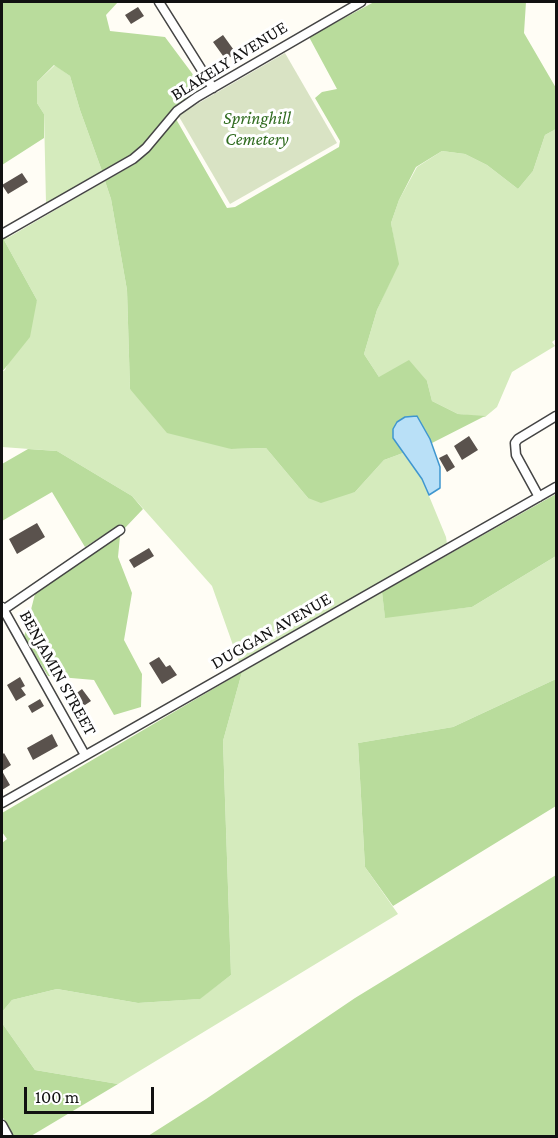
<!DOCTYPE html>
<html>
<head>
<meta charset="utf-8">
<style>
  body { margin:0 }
  #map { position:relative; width:558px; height:1138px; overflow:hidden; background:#fffdf5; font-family:"Crimson Pro",serif }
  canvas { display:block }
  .frame { position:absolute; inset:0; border:3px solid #111; pointer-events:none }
  .scale { position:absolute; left:24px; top:1087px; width:130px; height:27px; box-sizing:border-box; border:3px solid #111; border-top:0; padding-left:8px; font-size:18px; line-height:21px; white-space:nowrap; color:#111; -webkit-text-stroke:4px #fff; paint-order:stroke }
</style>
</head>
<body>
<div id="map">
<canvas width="558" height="1138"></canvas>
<div class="frame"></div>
<div class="scale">100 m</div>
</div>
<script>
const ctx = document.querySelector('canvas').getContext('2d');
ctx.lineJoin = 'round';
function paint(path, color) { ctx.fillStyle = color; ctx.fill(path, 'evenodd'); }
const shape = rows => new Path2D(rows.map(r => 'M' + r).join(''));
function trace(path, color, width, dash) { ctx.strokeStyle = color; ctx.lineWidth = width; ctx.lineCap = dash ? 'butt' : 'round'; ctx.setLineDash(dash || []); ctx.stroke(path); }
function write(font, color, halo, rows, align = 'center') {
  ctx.font = font + ' "Crimson Pro",serif'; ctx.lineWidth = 6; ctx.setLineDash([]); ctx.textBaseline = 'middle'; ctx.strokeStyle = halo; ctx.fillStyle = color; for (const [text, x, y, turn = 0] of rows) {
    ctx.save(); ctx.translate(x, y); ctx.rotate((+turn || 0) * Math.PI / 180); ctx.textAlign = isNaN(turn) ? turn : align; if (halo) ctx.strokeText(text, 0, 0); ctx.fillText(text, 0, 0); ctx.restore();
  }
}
paint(shape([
  [55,65,70,76,80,110,102,171,46,203,44,114,37,103,37,82],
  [556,129,556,339,552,342,555,346,512,372,497,407,485,417,458,414,432,401,427,381,379,377,364,354,377,310,398,264,391,223,399,200,417,167,442,151,465,154,487,165,518,189,533,171,545,135],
  [105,181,111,199,127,290,130,389,231,449,266,448,308,498,355,492,384,460,403,453,422,479,446,537,447,544,239,662,212,586,132,496,57,451,2,447,2,372,5,370,37,300,4,240],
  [556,556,556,679,453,727,358,743,365,867,398,914,118,1084,35,1070,2,1023,2,1012,12,1000,57,989,138,1003,199,999,231,975,223,741,242,672,382,592,385,617,472,607]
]), '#d5ebbd');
paint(shape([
  [2,2,118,2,106,15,110,31,165,37,203,88,174,107,143,144,130,155,102,171,80,110,70,76,54,65,37,82,37,103,44,114,44,138,2,165],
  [374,2,526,2,524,33,556,88,556,129,545,135,533,171,518,189,487,165,465,154,442,151,416,167,399,200,391,223,399,264,377,310,364,354,379,377,409,360,427,381,432,401,458,414,485,416,432,443,417,416,405,417,397,422,403,453,384,460,355,492,321,503,308,498,266,448,231,449,167,433,130,389,127,290,111,199,105,181,135,164,149,152,176,119,227,208,235,207,339,147,340,141,315,98,322,92,337,89,309,37],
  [16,231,4,240,37,300,30,337,2,372,2,239],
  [28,449,57,451,132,496,143,509,124,529,121,524,85,547,52,492,2,521,2,464],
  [556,494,556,556,472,607,385,618,382,592],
  [120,536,118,557,132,593,124,640,142,674,141,707,114,715,94,680,48,676,24,637,35,594],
  [242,672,223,741,231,975,200,999,138,1003,57,989,12,1000,2,1012,2,843,7,839,2,832,2,813],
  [556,679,556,806,393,906,365,867,358,743,453,727],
  [556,875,556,1136,148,1136,206,1099,355,998],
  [2,1023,35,1070,118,1084,31,1136,13,1136,2,1116]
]), '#b9dc9c');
paint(shape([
  [285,53,337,143,230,204,178,115]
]), '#d9e3c4');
const water = shape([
  [417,416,430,439,440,467,440,488,429,495,422,479,393,438,393,429,397,422,405,417,417,416]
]);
paint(water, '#b9e0f7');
trace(water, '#3f96cf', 1.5);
paint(shape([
  [138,7,144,16,131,24,125,15],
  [223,35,236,53,226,60,213,42],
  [22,173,28,182,8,194,2,185],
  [469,436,478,450,462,460,454,446],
  [447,454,455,467,447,472,439,458],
  [37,523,45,537,17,554,9,539],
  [149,548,154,556,134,568,129,560],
  [159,657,166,667,170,665,177,675,162,684,149,663],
  [20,677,25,686,21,688,26,695,16,701,7,685],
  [82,689,91,701,82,707,74,695],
  [40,699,44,706,32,713,28,706],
  [52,734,58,746,33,760,27,748],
  [4,753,11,765,2,771,10,785,2,790,2,755]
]), '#5a524d');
const minor = shape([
  [159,2,213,88],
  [2,234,133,159,146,148,177,111,197,97,361,2],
  [539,497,516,455,515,443,518,439,556,416],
  [2,607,85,755],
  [3,610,120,530],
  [2,803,556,487],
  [2,1125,8,1136]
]);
trace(minor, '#444', 11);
trace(minor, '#fff', 8);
write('18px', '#111', '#fff', [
  ["BLAKELY AVENUE",229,61,-32],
  ["DUGGAN AVENUE",271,631,-30],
  ["BENJAMIN STREET",58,673,61]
]);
write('italic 18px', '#2f6b1f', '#fff', [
  ["Springhill",257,118],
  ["Cemetery",257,139]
]);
</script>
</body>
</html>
